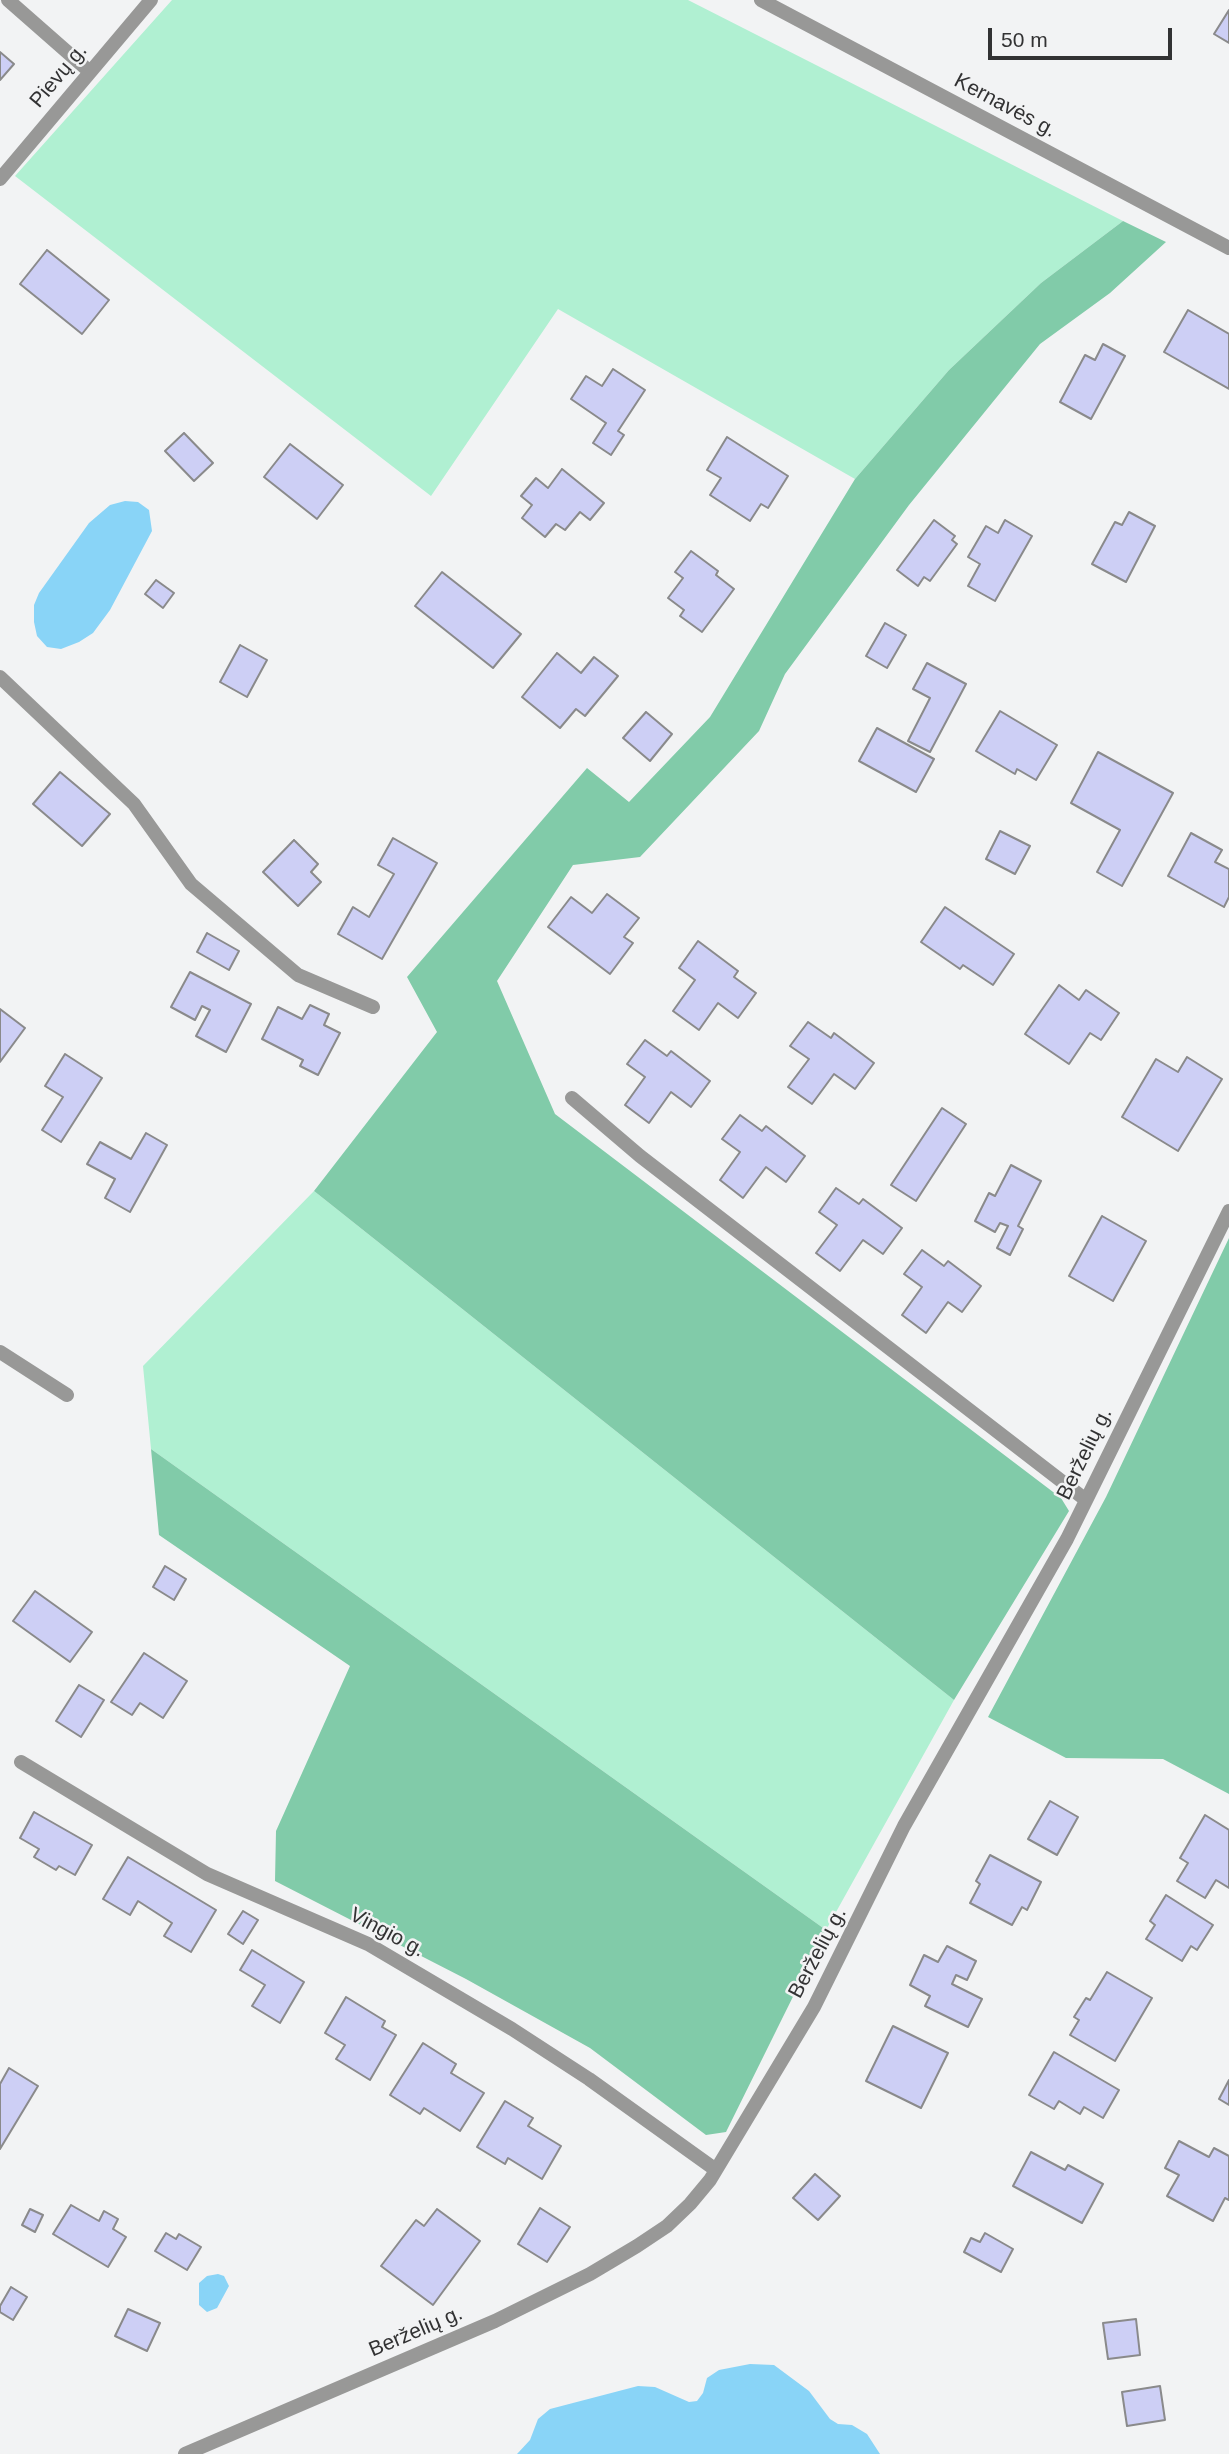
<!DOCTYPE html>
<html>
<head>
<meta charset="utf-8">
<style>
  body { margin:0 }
  #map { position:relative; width:1229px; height:2454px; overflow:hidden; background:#f2f3f4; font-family:Arial,sans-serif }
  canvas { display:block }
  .scale { position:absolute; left:988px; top:28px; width:184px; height:32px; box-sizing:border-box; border:4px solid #323233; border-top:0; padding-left:9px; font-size:21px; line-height:24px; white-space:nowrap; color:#323233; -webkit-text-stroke:5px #f2f3f4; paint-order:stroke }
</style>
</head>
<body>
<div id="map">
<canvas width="1229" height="2454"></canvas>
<div class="scale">50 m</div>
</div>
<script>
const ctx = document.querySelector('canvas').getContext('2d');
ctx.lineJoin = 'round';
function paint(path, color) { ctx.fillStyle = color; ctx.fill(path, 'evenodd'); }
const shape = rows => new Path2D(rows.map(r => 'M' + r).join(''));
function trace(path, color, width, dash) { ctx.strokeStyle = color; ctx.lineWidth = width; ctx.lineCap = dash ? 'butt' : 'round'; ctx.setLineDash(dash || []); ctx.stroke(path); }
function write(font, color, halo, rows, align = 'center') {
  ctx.font = font + ' Arial,sans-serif'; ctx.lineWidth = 5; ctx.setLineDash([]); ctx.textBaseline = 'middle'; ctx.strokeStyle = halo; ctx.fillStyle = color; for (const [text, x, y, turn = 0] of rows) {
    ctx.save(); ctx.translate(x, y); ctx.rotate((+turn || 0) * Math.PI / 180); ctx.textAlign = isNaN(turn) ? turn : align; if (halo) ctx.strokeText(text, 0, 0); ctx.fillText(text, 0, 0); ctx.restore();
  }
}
paint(shape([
  [172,0,688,0,1123,221,1041,283,949,370,855,479,558,309,431,496,15,176],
  [314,1191,954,1700,826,1930,151,1449,143,1366]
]), '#b0f0d2');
paint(shape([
  [1123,221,1166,242,1110,293,1040,344,909,505,785,674,759,731,640,857,573,865,497,981,555,1114,1061,1498,1069,1511,954,1700,314,1191,437,1032,407,977,587,768,629,802,710,717,855,479,949,370,1041,283],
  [1229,1238,1229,1794,1163,1759,1066,1758,988,1717,1106,1497],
  [151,1449,826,1930,726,2132,706,2135,590,2048,466,1979,275,1881,276,1831,350,1666,159,1535]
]), '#81cba9');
paint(shape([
  [125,501,138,502,149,510,152,531,110,610,93,633,79,642,61,649,47,647,37,636,34,622,34,605,39,593,89,523,110,505],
  [218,2274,224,2276,229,2286,217,2308,207,2312,199,2305,199,2283,207,2276],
  [750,2364,774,2365,809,2391,830,2419,838,2424,852,2425,867,2434,880,2454,517,2454,530,2440,538,2419,550,2409,638,2386,655,2387,689,2402,697,2401,703,2393,707,2378,719,2370]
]), '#89d4f7');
const building = shape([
  [1229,10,1229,43,1214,34,1229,10],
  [0,52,14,64,0,80,0,52],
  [47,250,109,300,82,334,20,284,47,250],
  [1188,310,1229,334,1229,389,1164,352,1188,310],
  [1103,344,1125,356,1091,419,1060,402,1085,355,1095,360,1103,344],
  [613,369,645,390,618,431,624,435,611,455,593,443,606,423,571,399,586,376,602,386,613,369],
  [184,433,213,463,194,481,165,451,184,433],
  [727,437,788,476,768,508,761,504,750,521,710,495,721,478,707,470,727,437],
  [290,444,343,485,317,519,264,477,290,444],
  [562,469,604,503,590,520,580,512,565,530,556,524,545,537,522,518,532,505,521,496,536,478,548,488,562,469],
  [1129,512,1155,526,1126,582,1092,564,1115,522,1122,525,1129,512],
  [934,520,955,536,952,540,957,544,930,581,924,577,918,586,897,570,934,520],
  [1005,520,1032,536,995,601,968,586,980,564,968,557,986,526,998,533,1005,520],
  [691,551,718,571,716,575,734,589,702,632,680,616,684,610,668,598,683,578,675,572,691,551],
  [442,572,521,634,493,668,415,606,442,572],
  [156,580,174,593,163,608,145,594,156,580],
  [885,623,906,635,887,668,866,656,885,623],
  [240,645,267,660,247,697,220,682,240,645],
  [557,653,581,673,594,657,618,676,585,716,576,709,560,728,522,697,557,653],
  [927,663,966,684,930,752,908,741,930,698,913,689,927,663],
  [1000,711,1057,745,1036,780,1017,769,1015,774,976,751,1000,711],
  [646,712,672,734,650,761,623,738,646,712],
  [877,728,934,759,916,792,859,761,877,728],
  [1098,752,1173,793,1122,886,1097,872,1120,830,1071,803,1098,752],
  [60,772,110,814,82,846,33,804,60,772],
  [1000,831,1030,846,1015,874,986,859,1000,831],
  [1191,833,1222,850,1215,862,1229,869,1229,897,1224,907,1168,876,1191,833],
  [393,838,437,863,382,959,338,934,353,907,369,917,394,874,378,865,393,838],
  [294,840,318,864,311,872,321,882,298,906,263,872,294,840],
  [607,894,639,918,624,937,633,943,610,974,548,927,571,897,592,913,607,894],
  [945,907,1014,954,993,985,963,965,960,969,921,942,945,907],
  [207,933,239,951,229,970,197,952,207,933],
  [698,941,738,971,734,977,756,993,738,1018,718,1003,699,1030,673,1011,695,980,679,968,698,941],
  [190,972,251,1004,226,1052,196,1036,210,1010,202,1006,195,1020,171,1007,190,972],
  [1059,985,1079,1000,1086,990,1119,1013,1101,1040,1090,1033,1069,1064,1025,1034,1059,985],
  [310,1005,329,1014,324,1025,340,1033,318,1075,300,1066,303,1060,262,1039,278,1007,302,1019,310,1005],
  [0,1009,25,1028,0,1062,0,1009],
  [808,1022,831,1038,834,1033,874,1063,855,1089,834,1074,812,1104,788,1087,809,1059,790,1046,808,1022],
  [645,1040,667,1056,671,1051,710,1081,691,1107,671,1092,649,1123,625,1105,645,1077,627,1064,645,1040],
  [65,1054,102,1078,61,1142,42,1130,63,1097,45,1086,65,1054],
  [1187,1057,1222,1079,1178,1151,1122,1117,1156,1059,1178,1072,1187,1057],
  [942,1108,966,1124,916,1201,891,1185,942,1108],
  [740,1115,762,1131,766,1126,805,1156,786,1182,766,1167,743,1198,720,1180,740,1152,722,1139,740,1115],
  [146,1133,167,1145,130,1212,105,1198,115,1179,87,1164,100,1142,131,1159,146,1133],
  [1011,1165,1041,1181,1018,1226,1023,1229,1010,1255,997,1248,1008,1226,1000,1223,995,1232,975,1221,989,1193,995,1196,1011,1165],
  [836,1188,859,1204,863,1199,902,1228,883,1254,863,1240,840,1271,816,1253,837,1225,819,1212,836,1188],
  [1102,1216,1146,1241,1113,1301,1069,1276,1102,1216],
  [922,1250,944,1266,948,1261,981,1286,962,1312,948,1302,926,1333,902,1315,922,1287,904,1274,922,1250],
  [165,1566,186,1579,174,1600,153,1587,165,1566],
  [35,1591,92,1632,70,1662,13,1621,35,1591],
  [144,1653,187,1681,163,1718,140,1703,132,1715,111,1702,144,1653],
  [79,1685,104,1700,81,1737,56,1721,79,1685],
  [1050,1801,1078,1817,1057,1855,1028,1839,1050,1801],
  [34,1812,92,1845,75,1875,59,1866,56,1870,34,1857,39,1849,20,1838,34,1812],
  [1205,1815,1229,1830,1229,1888,1216,1880,1205,1898,1177,1881,1188,1863,1180,1858,1205,1815],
  [990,1855,1041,1882,1027,1910,1022,1907,1012,1925,970,1903,980,1884,976,1881,990,1855],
  [128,1857,216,1910,191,1952,164,1936,172,1923,138,1901,130,1915,103,1899,128,1857],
  [1166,1895,1213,1925,1197,1950,1191,1946,1182,1961,1146,1939,1155,1925,1150,1921,1166,1895],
  [243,1911,258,1920,243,1944,228,1934,243,1911],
  [947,1946,976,1961,967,1980,956,1975,952,1984,982,1999,968,2027,925,2006,930,1996,910,1985,924,1955,938,1962,947,1946],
  [252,1950,304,1982,280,2023,252,2006,265,1985,240,1970,252,1950],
  [1107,1972,1152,1998,1115,2061,1070,2035,1079,2020,1074,2017,1086,1998,1090,2000,1107,1972],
  [346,1997,385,2021,382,2027,396,2035,370,2080,336,2059,345,2045,325,2033,346,1997],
  [893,2026,948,2053,921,2108,866,2081,893,2026],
  [423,2043,456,2064,451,2073,484,2093,460,2131,424,2108,420,2114,390,2095,423,2043],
  [1054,2052,1119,2090,1103,2118,1084,2107,1080,2114,1059,2101,1054,2109,1029,2095,1054,2052],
  [9,2068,38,2086,0,2149,0,2084,9,2068],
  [1229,2080,1229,2105,1219,2099,1229,2080],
  [505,2101,533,2118,528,2126,561,2146,542,2179,508,2158,505,2164,477,2147,505,2101],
  [1179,2141,1209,2157,1214,2148,1229,2156,1229,2200,1225,2198,1213,2221,1167,2196,1179,2175,1165,2168,1179,2141],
  [1031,2152,1065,2170,1068,2165,1103,2184,1082,2223,1013,2186,1031,2152],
  [815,2174,840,2196,818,2220,793,2198,815,2174],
  [71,2205,99,2221,104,2211,118,2219,113,2229,126,2237,108,2267,53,2234,71,2205],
  [540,2208,570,2227,547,2262,518,2244,540,2208],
  [30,2209,43,2215,35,2232,22,2225,30,2209],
  [437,2209,480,2241,433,2305,381,2266,416,2220,424,2226,437,2209],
  [166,2233,176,2239,179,2234,201,2247,187,2270,155,2251,166,2233],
  [985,2233,1013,2249,1001,2272,964,2252,971,2238,980,2242,985,2233],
  [11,2287,27,2297,13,2320,0,2312,0,2306,11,2287],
  [128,2309,160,2323,147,2351,115,2336,128,2309],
  [1136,2319,1140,2355,1108,2359,1103,2323,1136,2319],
  [1160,2386,1165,2420,1127,2426,1122,2392,1160,2386]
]);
paint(building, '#cdcff5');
trace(building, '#8a8a8b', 2);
trace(shape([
  [8,0,90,72],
  [761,0,1229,248],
  [0,179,151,0],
  [0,677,134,804,191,884,298,975,373,1007],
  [572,1098,640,1156,1086,1500],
  [0,1352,67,1395],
  [21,1762,207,1874,368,1944,512,2029,589,2079,716,2170],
  [185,2454,495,2321,590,2274,637,2246,667,2226,690,2204,710,2180,814,2007,904,1826,1067,1539,1229,1211]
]), '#989897', 14);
write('21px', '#323233', '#f2f3f4', [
  ["Pievų g.",59,76,-50],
  ["Kernavės g.",1005,106,28],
  ["Berželių g.",1085,1454,-64],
  ["Vingio g.",387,1933,28],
  ["Berželių g.",818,1953,-62],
  ["Berželių g.",416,2332,-23]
]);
</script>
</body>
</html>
